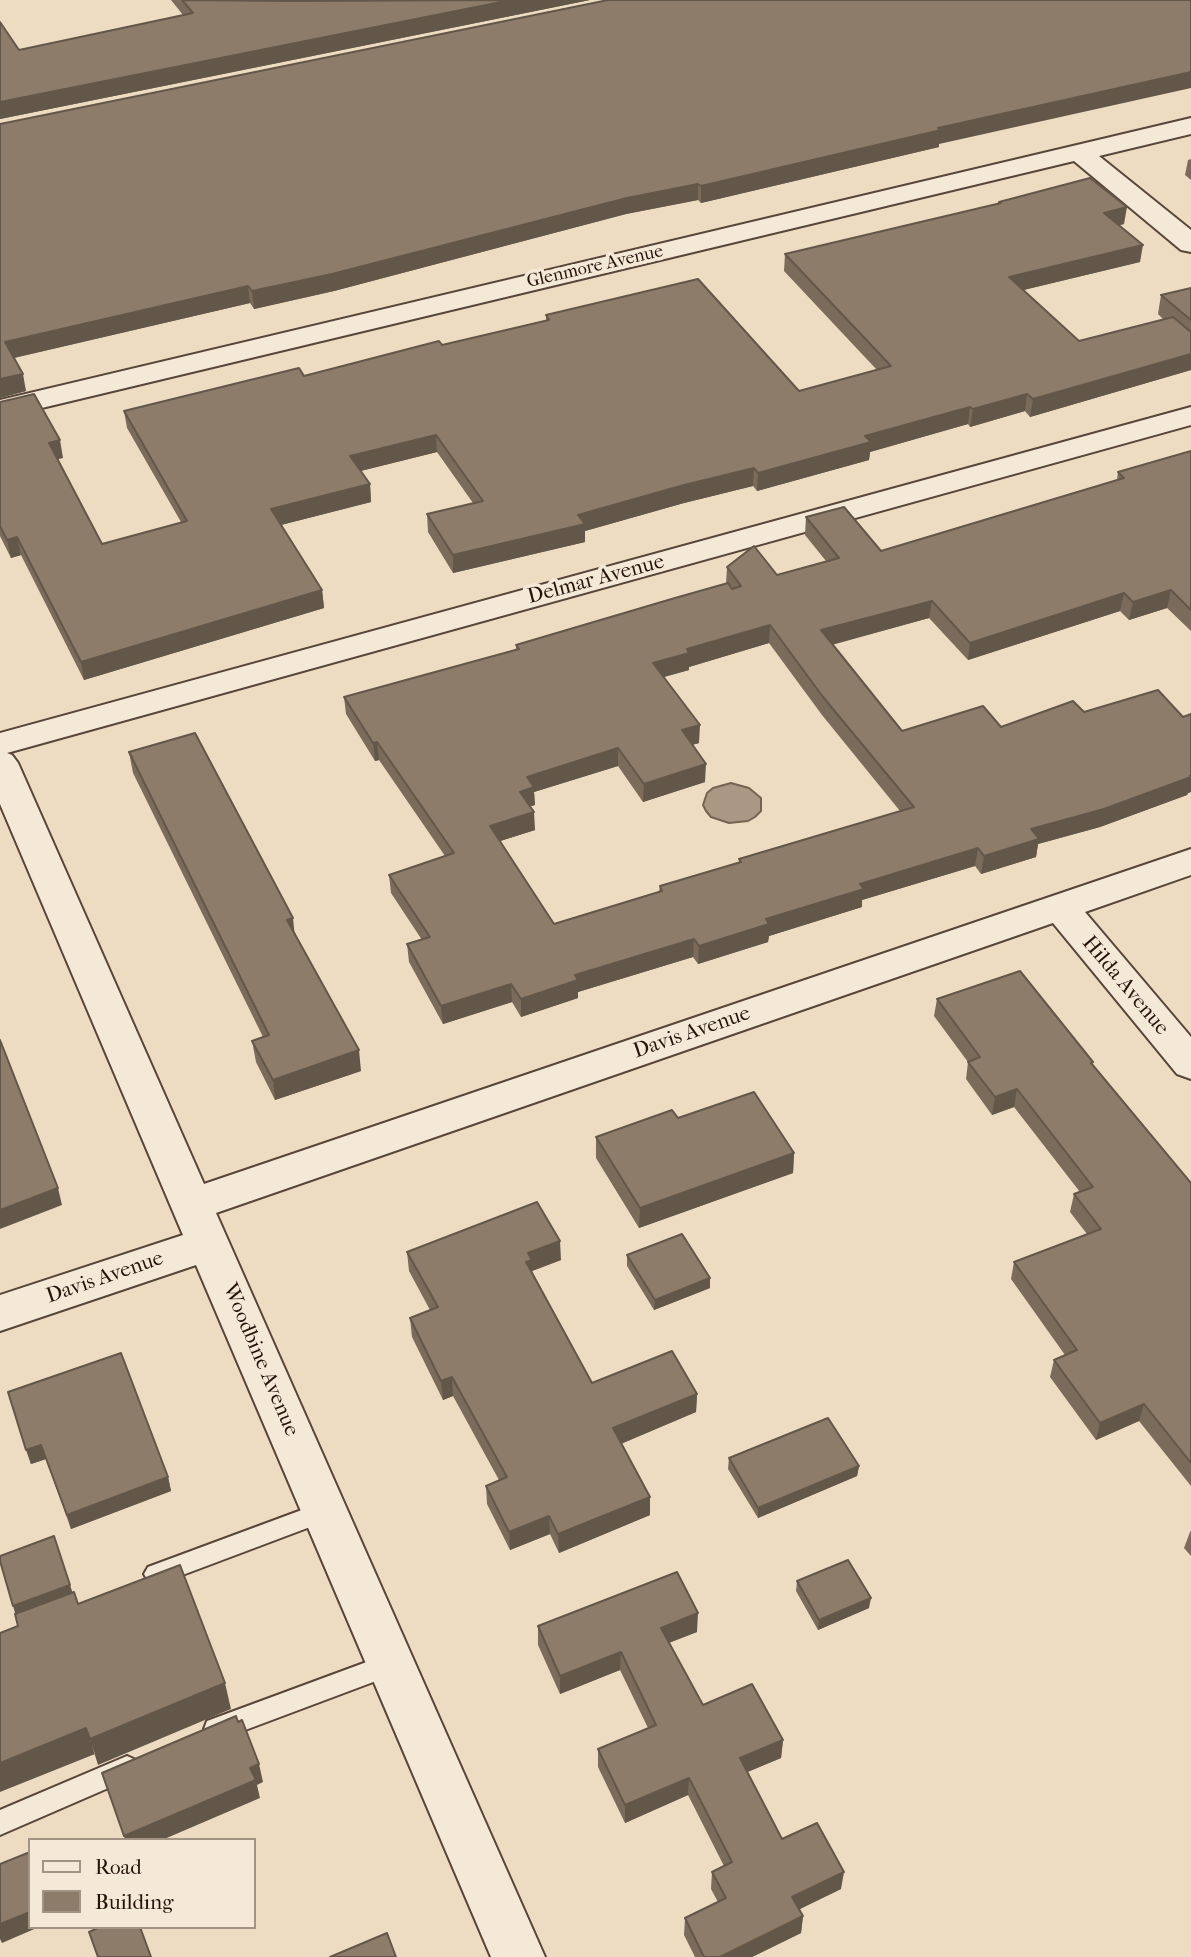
<!DOCTYPE html>
<html>
<head>
<meta charset="utf-8">
<style>
  body { margin:0 }
  #map { position:relative; width:1191px; height:1957px; overflow:hidden; background:#eedcc2; font-family:"IM FELL French Canon",serif }
  canvas { display:block }
  .legend { position:absolute; left:28px; top:1838px; width:228px; height:91px; box-sizing:border-box; background:#f4e8d7; border:2px solid #a29385; margin:0; padding:9px 12px; list-style:none; font-size:21px; color:#26130b }
  .legend li { display:flex; align-items:center; gap:14px; height:35px }
  .legend b { width:35px; border:2px solid #a29385 }
</style>
</head>
<body>
<div id="map">
<canvas width="1191" height="1957"></canvas>
<ul class="legend">
<li><b style="height:9px;background:#f4e8d7"></b>Road</li>
<li><b style="height:19px;background:#8e7c6a"></b>Building</li>
</ul>
</div>
<script>
const ctx = document.querySelector('canvas').getContext('2d');
ctx.lineJoin = 'round';
function paint(path, color) { ctx.fillStyle = color; ctx.fill(path, 'evenodd'); }
const shape = rows => new Path2D(rows.map(r => 'M' + r).join(''));
function trace(path, color, width, dash) { ctx.strokeStyle = color; ctx.lineWidth = width; ctx.lineCap = dash ? 'butt' : 'round'; ctx.setLineDash(dash || []); ctx.stroke(path); }
function write(font, color, halo, rows, align = 'center') {
  ctx.font = font + ' "IM FELL French Canon",serif'; ctx.lineWidth = 7; ctx.setLineDash([]); ctx.textBaseline = 'middle'; ctx.strokeStyle = halo; ctx.fillStyle = color; for (const [text, x, y, turn = 0] of rows) {
    ctx.save(); ctx.translate(x, y); ctx.rotate((+turn || 0) * Math.PI / 180); ctx.textAlign = isNaN(turn) ? turn : align; if (halo) ctx.strokeText(text, 0, 0); ctx.fillText(text, 0, 0); ctx.restore();
  }
}
const water = shape([
  [731,783,749,788,761,798,761,811,755,817,748,821,729,823,711,817,706,811,703,805,707,793,713,788,731,783]
]);
paint(water, '#aa9884');
trace(water, '#756354', 2);
const lane = shape([
  [326,1501,334,1504,338,1511,334,1518,156,1585,148,1581,144,1574,148,1567,326,1501],
  [391,1653,400,1656,403,1664,400,1672,216,1741,207,1737,204,1729,207,1721,391,1653],
  [127,1756,136,1760,140,1768,136,1776,0,1835,0,1810,127,1756]
]);
const street = shape([
  [1191,118,1191,134,1099,156,1191,230,1191,252,1181,250,1074,161,0,418,0,400,1191,118],
  [1191,407,1191,425,7,753,12,755,18,763,204,1184,1191,849,1191,875,1085,912,1191,1037,1191,1079,1177,1074,1053,923,216,1213,545,1957,491,1957,196,1265,0,1331,0,1295,183,1235,0,804,0,733,1191,407]
]);
trace(lane, '#584539', 4);
trace(street, '#584539', 4);
paint(lane, '#f4e8d7');
paint(street, '#f4e8d7');
paint(shape([
  [171,0,290,1,590,0,0,119,0,22,19,50,183,15],
  [0,124,939,144,939,147,701,203,698,200,626,214,334,291,254,309,250,303,14,358,26,391,0,398],
  [1191,159,1191,180,1185,175,1188,160],
  [999,202,1124,224,1119,225,1140,262,1023,290,1079,341,1164,320,1158,314,1161,295,1191,288,1191,370,1030,417,1025,411,970,427,968,424,870,452,869,460,757,491,753,486,684,503,585,531,585,542,453,573,428,532,427,514,473,503,437,452,361,471,370,484,371,502,281,525,322,590,324,608,84,680,21,555,11,558,0,536,0,402,63,458,57,459,102,544,181,522,127,428,124,411,304,376,442,345,546,320,546,315,799,391,877,370,784,271,785,254,999,204],
  [1191,451,1191,631,1167,608,1129,620,1120,611,968,660,929,618,832,645,902,731,1001,727,1084,712,1183,717,1191,714,1191,792,1188,793,1187,795,1100,827,1038,844,1036,857,981,874,975,866,862,900,862,907,769,936,768,942,698,964,693,957,578,992,578,998,521,1017,512,1002,443,1024,409,962,407,944,422,940,391,893,389,875,445,856,379,760,375,761,346,714,344,697,516,650,516,645,726,584,727,567,777,575,826,561,805,535,806,517,881,551,1117,480,1118,472],
  [769,643,822,715,900,811,739,859,739,863,660,886,659,892,554,924,500,841,535,830,530,806,535,805,534,792,618,766,643,802,705,782,692,745,699,743,664,677,689,670,689,667],
  [129,752,295,933,361,1071,275,1100,256,1062,252,1041,263,1037,133,773],
  [937,999,1093,1065,1191,1183,1191,1486,1139,1421,1096,1440,1050,1377,1054,1360,1065,1355,1011,1279,1014,1262,1087,1234,1070,1212,1074,1194,1080,1192,1014,1107,992,1115,966,1079,968,1062,934,1016],
  [678,1118,794,1153,793,1173,639,1228,596,1158,596,1137],
  [407,1252,561,1260,532,1271,533,1273,592,1383,697,1394,696,1412,621,1444,650,1497,650,1515,559,1553,550,1534,510,1550,487,1504,486,1486,499,1480,453,1396,443,1400,412,1337,410,1318,430,1310,409,1271],
  [627,1255,710,1288,654,1310,627,1266],
  [8,1392,168,1477,171,1491,71,1529,46,1459,31,1464],
  [729,1458,859,1466,857,1476,758,1518,728,1469],
  [1191,1531,1191,1556,1184,1548,1190,1532],
  [797,1581,869,1608,818,1630,796,1591],
  [538,1626,697,1632,669,1643,703,1705,783,1740,781,1758,747,1772,782,1839,841,1889,799,1909,803,1916,801,1933,752,1957,695,1957,684,1935,685,1918,718,1902,711,1889,712,1872,724,1866,688,1795,625,1823,598,1767,598,1749,648,1728,620,1670,560,1694,538,1645]
]), '#7a6b5b');
paint(shape([
  [511,0,590,0,0,119,0,102],
  [1191,72,1191,88,939,144,939,147,701,203,701,186,938,128],
  [698,184,698,200,626,214,334,291,254,309,252,291,627,198],
  [1127,207,1124,224,1101,230,1104,213],
  [1143,245,1140,262,1007,294,1009,277],
  [248,286,250,303,9,359,5,342],
  [1191,354,1191,370,1030,417,1033,399],
  [23,374,26,391,0,398,0,379],
  [1027,394,1025,411,970,427,973,409],
  [970,407,968,424,870,452,869,460,757,491,758,473,865,436],
  [436,435,437,452,352,473,350,456],
  [60,440,63,458,52,460,49,443],
  [754,468,753,486,684,503,585,531,585,542,453,573,453,555,578,515,684,485],
  [370,484,371,502,273,527,271,509],
  [17,537,21,555,11,558,7,540],
  [322,590,324,608,84,680,81,662],
  [1171,590,1167,608,1129,620,1133,602],
  [1124,593,1120,611,968,660,970,643],
  [932,601,929,618,819,648,821,630],
  [770,625,769,643,689,667,689,670,653,680,653,663,687,649],
  [700,725,699,743,681,748,682,730],
  [377,742,379,760,375,761,373,743],
  [618,748,618,766,534,792,535,805,520,810,520,792,527,777],
  [706,764,705,782,643,802,644,784],
  [1191,775,1191,792,1188,793,1187,795,1100,827,1038,844,1036,857,981,874,984,856,1031,829],
  [534,812,535,830,491,844,490,826],
  [978,848,975,866,862,900,862,907,769,936,768,942,698,964,699,946,860,884],
  [293,918,295,938,287,920],
  [694,939,693,957,578,992,578,998,521,1017,521,999,575,975],
  [511,984,512,1002,443,1024,441,1006],
  [359,1050,361,1071,275,1100,273,1080],
  [1017,1089,1014,1107,992,1115,995,1097],
  [794,1153,793,1173,639,1228,640,1208],
  [58,1188,62,1205,0,1229,0,1210],
  [560,1241,561,1260,532,1271,533,1279,526,1262,528,1253],
  [710,1278,710,1288,654,1310,655,1300],
  [452,1377,453,1396,443,1400,441,1381],
  [697,1394,696,1412,613,1447,613,1428],
  [1144,1404,1139,1421,1096,1440,1100,1423],
  [41,1445,46,1459,31,1464,26,1450],
  [859,1466,857,1476,758,1518,758,1508],
  [168,1477,171,1491,71,1529,67,1515],
  [650,1497,650,1515,559,1553,558,1534],
  [549,1516,550,1534,510,1550,509,1532],
  [70,1585,73,1594,16,1616,13,1606],
  [871,1598,869,1608,818,1630,819,1620],
  [698,1613,697,1632,660,1646,661,1628],
  [621,1652,620,1670,560,1694,560,1676],
  [225,1683,231,1709,98,1765,90,1739],
  [86,1728,95,1754,0,1792,0,1763],
  [783,1740,781,1758,738,1776,740,1758],
  [259,1764,263,1782,257,1785,260,1798,162,1840,125,1840,124,1836,250,1768],
  [689,1778,688,1795,625,1823,625,1805],
  [844,1872,841,1889,790,1914,792,1897],
  [30,1912,30,1927,39,1927,2,1943,0,1939,0,1924],
  [803,1916,801,1933,752,1957,720,1957]
]), '#63574a');
const building = shape([
  [182,0,290,1,511,0,0,102,0,22,19,50,193,13,182,0],
  [608,0,1191,0,1191,72,938,128,941,130,701,186,698,184,627,198,332,274,252,291,248,286,5,342,23,374,0,379,0,124,608,0],
  [1090,178,1127,207,1104,213,1143,245,1009,277,1079,341,1173,317,1191,332,1191,354,1033,399,1027,394,973,409,970,407,865,436,871,442,758,473,754,468,684,485,578,515,585,524,453,555,427,514,483,501,436,435,350,456,370,484,271,509,322,590,81,662,17,537,7,540,0,526,0,402,34,394,60,440,49,443,102,544,187,521,124,411,299,368,304,376,439,341,442,345,549,320,546,315,698,279,799,391,891,366,785,254,1001,203,999,202,1090,178],
  [1191,288,1191,320,1161,295,1191,288],
  [1191,451,1191,610,1171,590,1133,602,1124,593,970,643,932,601,821,630,902,731,983,706,1001,727,1073,701,1084,712,1158,690,1183,717,1191,714,1191,775,1190,776,1191,777,1104,809,1031,829,1039,839,984,856,978,848,860,884,864,889,766,919,769,924,699,946,694,939,575,975,578,980,521,999,511,984,441,1006,407,944,430,937,389,875,454,853,377,742,373,743,344,697,519,649,516,645,675,598,728,583,732,589,741,586,727,567,754,546,777,575,839,558,806,517,844,507,881,551,1124,478,1118,472,1191,451],
  [770,625,823,697,914,807,739,859,741,862,660,886,662,891,554,924,490,826,534,812,520,792,534,787,527,777,618,748,644,784,706,764,682,730,700,725,653,663,689,653,687,649,770,625],
  [195,733,293,918,287,920,359,1050,273,1080,252,1041,269,1035,129,752,195,733],
  [1020,971,1093,1062,1091,1063,1191,1183,1191,1463,1144,1404,1100,1423,1054,1360,1077,1350,1014,1262,1101,1229,1074,1194,1093,1187,1017,1089,995,1097,968,1062,980,1057,937,999,1020,971],
  [0,1040,58,1188,0,1210,0,1040],
  [754,1092,794,1153,640,1208,596,1137,672,1110,678,1118,754,1092],
  [537,1202,560,1241,528,1253,532,1260,526,1262,592,1383,672,1351,697,1394,613,1428,650,1497,558,1534,549,1516,509,1532,486,1486,507,1477,452,1377,441,1381,410,1318,438,1307,407,1252,537,1202],
  [682,1234,710,1278,655,1300,627,1255,682,1234],
  [121,1353,168,1477,67,1515,41,1445,26,1450,8,1392,121,1353],
  [828,1418,859,1466,758,1508,729,1458,828,1418],
  [54,1536,70,1585,13,1606,0,1561,0,1556,54,1536],
  [848,1560,871,1598,819,1620,797,1581,848,1560],
  [180,1565,225,1683,90,1739,86,1728,0,1763,0,1633,18,1626,15,1614,74,1592,78,1604,180,1565],
  [677,1572,698,1613,661,1628,703,1705,752,1684,783,1740,740,1758,782,1839,817,1823,844,1872,792,1897,803,1916,720,1957,704,1957,685,1918,726,1898,712,1872,732,1862,689,1778,625,1805,598,1749,656,1725,621,1652,560,1676,538,1626,677,1572],
  [236,1716,238,1722,242,1720,259,1764,250,1768,256,1780,124,1836,102,1773,236,1716],
  [30,1852,30,1912,0,1924,0,1864,30,1852],
  [100,1927,140,1927,151,1957,98,1957,89,1932,100,1927],
  [387,1933,396,1957,330,1957,387,1933]
]);
paint(building, '#8e7c6a');
trace(building, '#63574a', 2);
write('18px', '#26130b', '#f4e8d7', [
  ["Glenmore Avenue",595,267,-13]
]);
write('21px', '#26130b', '#f4e8d7', [
  ["Delmar Avenue",596,580,-15],
  ["Hilda Avenue",1125,986,50],
  ["Davis Avenue",692,1033,-19],
  ["Davis Avenue",105,1278,-19],
  ["Woodbine Avenue",260,1360,67]
]);
</script>
</body>
</html>
